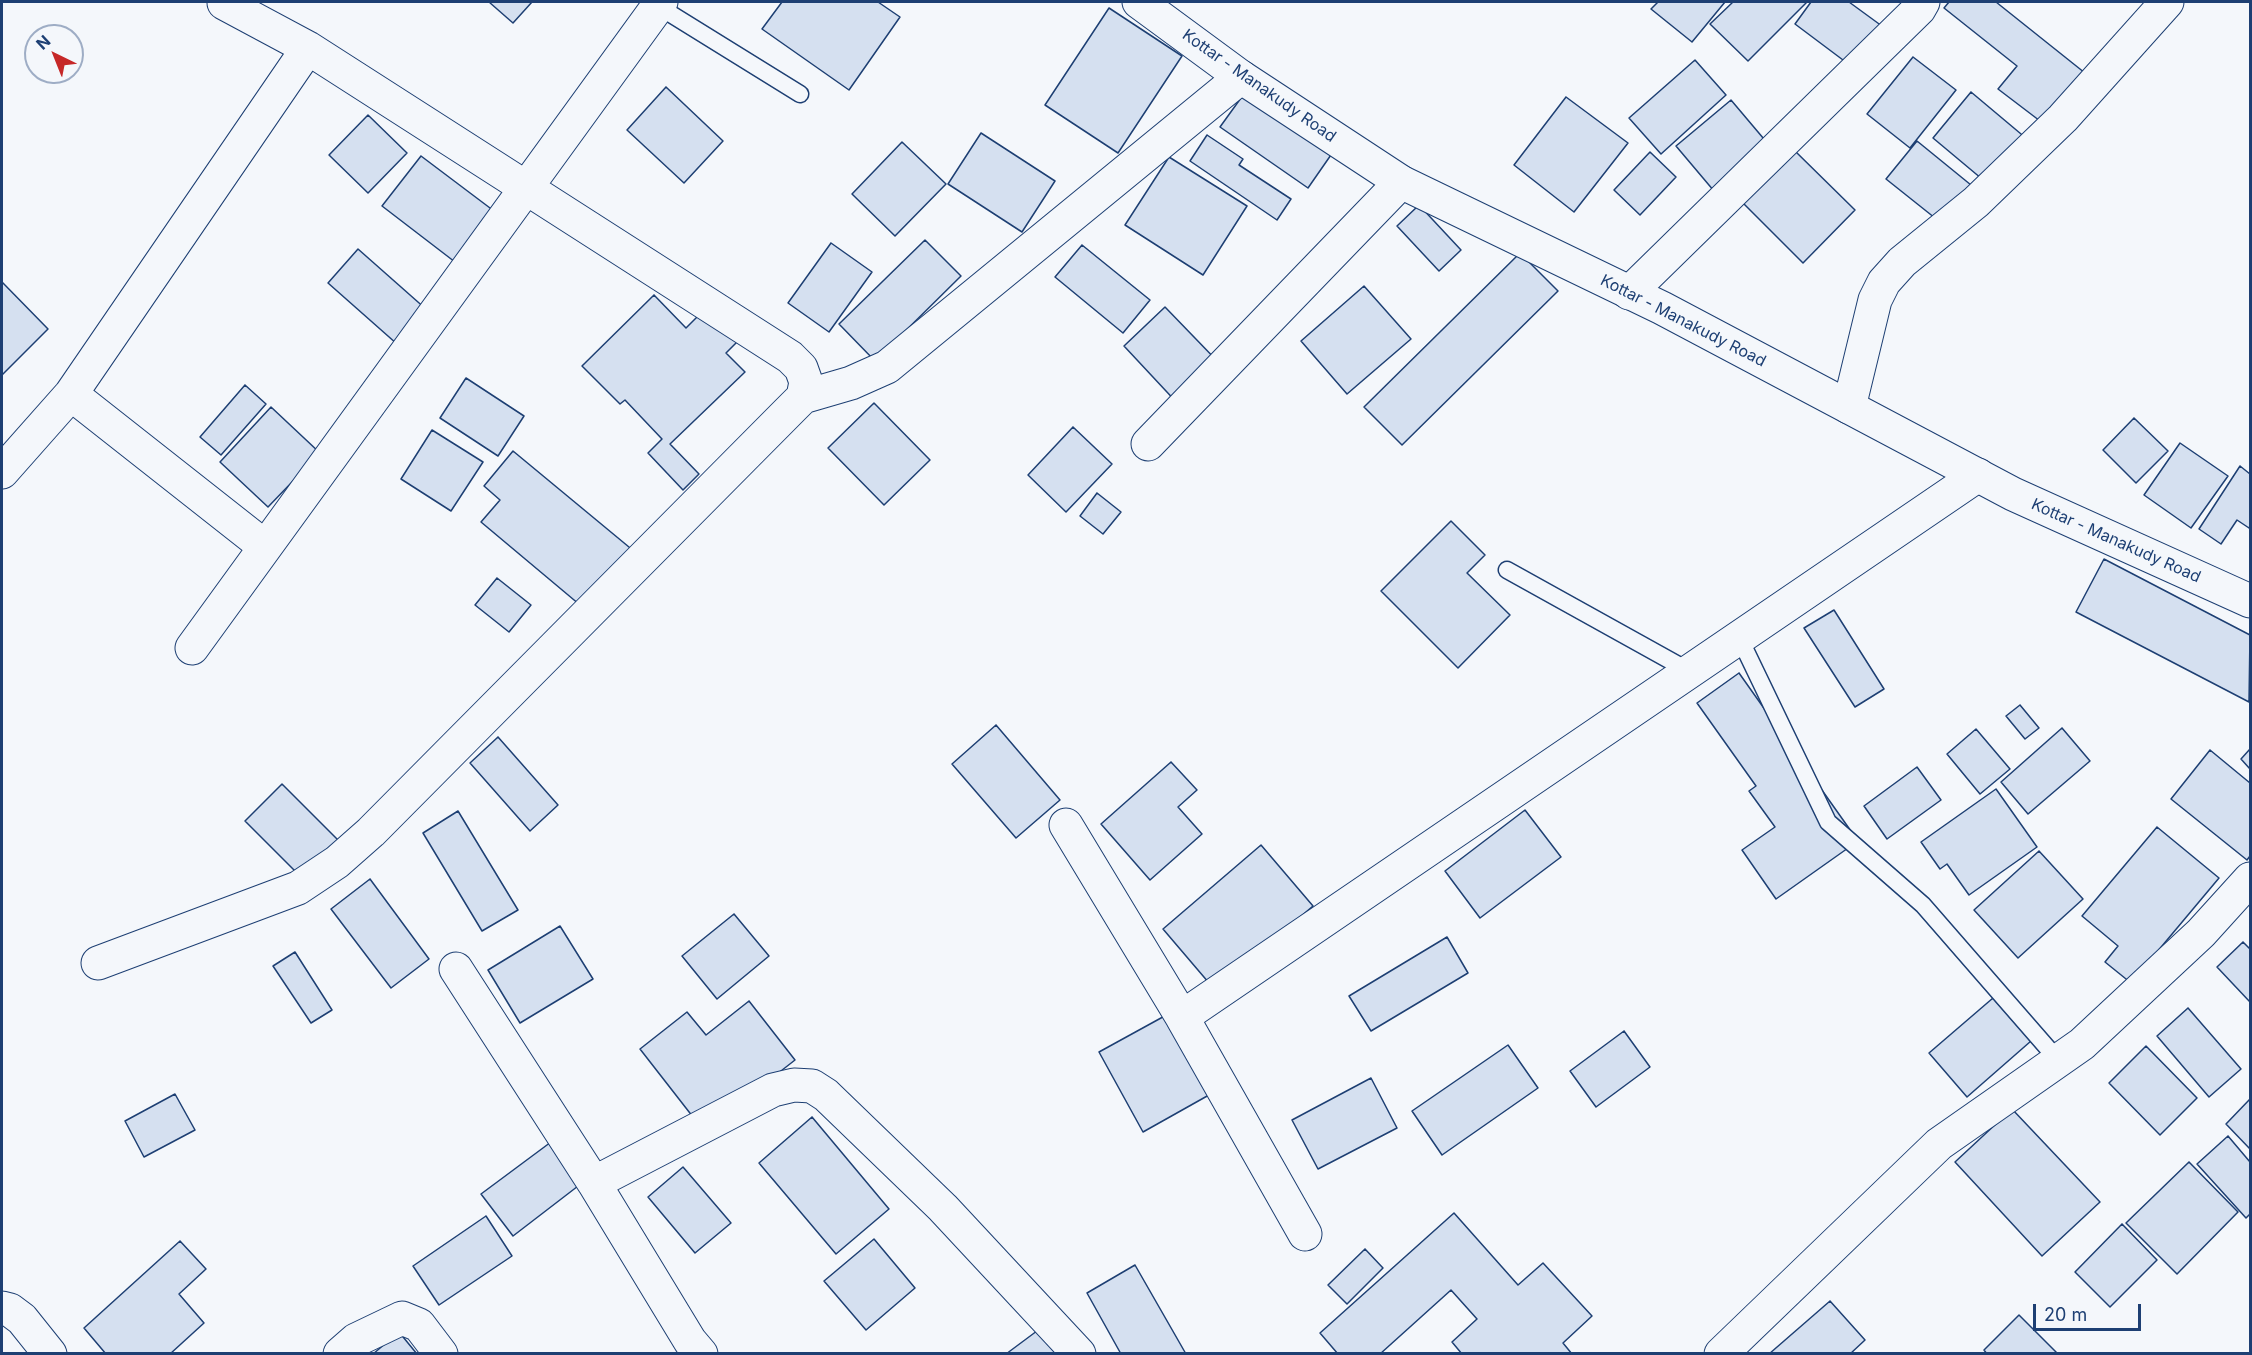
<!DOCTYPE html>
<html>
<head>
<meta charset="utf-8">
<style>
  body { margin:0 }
  #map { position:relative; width:2252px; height:1355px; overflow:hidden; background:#f4f7fb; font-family:Inter,sans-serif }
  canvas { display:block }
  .frame { position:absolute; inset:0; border:3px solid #1d3f73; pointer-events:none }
  .north { position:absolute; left:24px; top:24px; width:60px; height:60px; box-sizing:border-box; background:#f4f7fb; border:2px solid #9eadc5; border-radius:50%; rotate:317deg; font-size:16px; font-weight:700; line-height:24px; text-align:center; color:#1d3f73 }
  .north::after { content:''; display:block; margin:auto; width:21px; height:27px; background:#c62828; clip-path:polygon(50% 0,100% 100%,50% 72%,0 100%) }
  .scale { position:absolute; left:2033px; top:1304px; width:108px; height:27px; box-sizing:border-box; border:3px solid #1d3f73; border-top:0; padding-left:8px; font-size:18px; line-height:21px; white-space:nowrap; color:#1d3f73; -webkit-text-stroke:4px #f4f7fb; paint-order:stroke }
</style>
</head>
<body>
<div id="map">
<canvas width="2252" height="1355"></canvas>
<div class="frame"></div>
<div class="north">N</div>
<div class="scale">20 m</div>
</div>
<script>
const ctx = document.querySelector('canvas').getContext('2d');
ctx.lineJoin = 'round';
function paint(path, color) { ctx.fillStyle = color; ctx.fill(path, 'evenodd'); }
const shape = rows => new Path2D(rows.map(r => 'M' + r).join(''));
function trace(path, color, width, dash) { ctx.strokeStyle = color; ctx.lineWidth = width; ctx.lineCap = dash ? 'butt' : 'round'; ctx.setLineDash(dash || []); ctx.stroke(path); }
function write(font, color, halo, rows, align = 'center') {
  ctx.font = font + ' Inter,sans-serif'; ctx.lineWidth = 4.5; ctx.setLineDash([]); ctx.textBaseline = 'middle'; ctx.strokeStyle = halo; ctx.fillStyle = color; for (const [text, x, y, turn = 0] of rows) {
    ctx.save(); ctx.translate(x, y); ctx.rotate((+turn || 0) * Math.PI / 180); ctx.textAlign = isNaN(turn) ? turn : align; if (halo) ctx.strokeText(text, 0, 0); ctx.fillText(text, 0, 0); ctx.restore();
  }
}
const building = shape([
  [489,2,532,2,513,23,489,2],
  [782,2,878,2,900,17,849,90,762,29,782,2],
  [1658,2,1725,2,1692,42,1651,9,1658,2],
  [1733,2,1807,2,1748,61,1710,24,1733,2],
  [1811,2,1849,2,1886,29,1855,69,1795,24,1811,2],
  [1949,2,1996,2,2085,73,2044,124,1998,89,2017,66,1944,8,1949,2],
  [1109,8,1182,56,1118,153,1045,105,1109,8],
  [1913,57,1956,90,1910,148,1867,114,1913,57],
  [1695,60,1726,95,1661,154,1629,118,1695,60],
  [666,87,723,141,684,183,627,130,666,87],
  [1246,91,1333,152,1308,188,1220,127,1246,91],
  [1971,92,2027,139,1988,184,1933,138,1971,92],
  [1566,97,1628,143,1574,212,1514,165,1566,97],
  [1731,100,1769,145,1714,191,1676,146,1731,100],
  [368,115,407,153,368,193,329,155,368,115],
  [981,133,1055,181,1022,232,948,184,981,133],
  [1207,135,1243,159,1239,165,1291,199,1277,220,1190,161,1207,135],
  [1917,141,1971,185,1940,222,1886,179,1917,141],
  [902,142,946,184,895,236,852,194,902,142],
  [1795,151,1855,210,1803,263,1743,203,1795,151],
  [1650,152,1676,177,1640,215,1614,190,1650,152],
  [421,156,494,211,455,262,382,206,421,156],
  [1169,157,1247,206,1203,275,1125,225,1169,157],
  [1419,205,1461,250,1439,271,1397,226,1419,205],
  [925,240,961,276,875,361,839,324,925,240],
  [831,243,872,272,829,332,788,303,831,243],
  [1082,245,1150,300,1123,333,1055,277,1082,245],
  [358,249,427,310,397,344,328,283,358,249],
  [1520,253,1558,291,1402,445,1364,407,1520,253],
  [2,282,48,329,2,375,2,282],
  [1364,286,1411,339,1347,394,1301,341,1364,286],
  [654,295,686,328,705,309,737,342,726,353,745,372,670,444,699,474,683,490,648,453,662,439,625,400,620,404,582,366,654,295],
  [1165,307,1222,366,1180,406,1124,346,1165,307],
  [466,378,524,416,498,456,440,418,466,378],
  [245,385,266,404,221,455,200,437,245,385],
  [874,403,930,460,884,505,828,448,874,403],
  [271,407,320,453,268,507,220,462,271,407],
  [2134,418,2168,451,2136,483,2103,450,2134,418],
  [1073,427,1112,464,1066,512,1028,475,1073,427],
  [432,430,483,462,451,511,401,479,432,430],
  [2180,443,2228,476,2191,528,2144,495,2180,443],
  [513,451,635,552,586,610,481,522,500,500,484,486,513,451],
  [2240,466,2250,474,2250,526,2249,528,2237,520,2221,544,2199,529,2240,466],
  [1097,493,1121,512,1103,534,1080,516,1097,493],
  [1451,521,1485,555,1467,573,1510,615,1458,668,1381,591,1451,521],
  [2104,559,2250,635,2249,702,2076,612,2104,559],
  [497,578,531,605,509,632,475,605,497,578],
  [1834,610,1884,689,1855,707,1804,628,1834,610],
  [1739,673,1858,841,1776,899,1742,850,1775,827,1749,791,1756,786,1697,703,1739,673],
  [2020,705,2039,728,2025,739,2006,716,2020,705],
  [996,725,1060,800,1016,838,952,764,996,725],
  [2062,728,2090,761,2028,814,2001,782,2062,728],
  [1976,729,2010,769,1980,794,1947,754,1976,729],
  [498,737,558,805,530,831,470,763,498,737],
  [2250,749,2250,769,2241,759,2250,749],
  [2210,750,2250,783,2250,856,2247,860,2171,799,2210,750],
  [1171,762,1197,790,1178,807,1202,834,1150,880,1101,824,1171,762],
  [1917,767,1941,800,1887,839,1864,806,1917,767],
  [282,784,338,840,301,877,245,821,282,784],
  [1996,789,2037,847,1969,895,1947,864,1940,869,1921,842,1996,789],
  [1525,810,1561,857,1480,918,1445,871,1525,810],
  [458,811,518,910,482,931,423,833,458,811],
  [2157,827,2219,878,2131,983,2105,962,2118,946,2082,916,2157,827],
  [1261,845,1313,906,1215,990,1163,929,1261,845],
  [2039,851,2083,899,2018,958,1974,910,2039,851],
  [370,879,429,959,391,988,331,909,370,879],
  [734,914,769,956,717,999,682,956,734,914],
  [560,926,593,979,520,1023,488,970,560,926],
  [1447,937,1468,973,1371,1031,1349,996,1447,937],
  [2243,942,2250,949,2250,1002,2217,967,2243,942],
  [295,952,332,1010,311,1023,273,966,295,952],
  [1993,998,2031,1041,1967,1097,1929,1053,1993,998],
  [749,1001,795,1060,745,1099,700,1126,640,1049,687,1012,706,1035,749,1001],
  [1181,1007,1225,1086,1143,1132,1099,1052,1181,1007],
  [2188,1008,2241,1069,2209,1097,2157,1036,2188,1008],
  [1624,1031,1650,1067,1596,1107,1570,1071,1624,1031],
  [1508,1045,1538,1088,1442,1155,1412,1111,1508,1045],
  [2146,1046,2197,1098,2160,1135,2109,1083,2146,1046],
  [1371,1078,1397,1128,1318,1169,1292,1120,1371,1078],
  [175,1094,195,1130,144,1157,125,1121,175,1094],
  [2250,1099,2250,1149,2226,1124,2250,1099],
  [2012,1109,2100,1202,2042,1256,1955,1162,2012,1109],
  [812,1117,889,1209,836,1254,759,1163,812,1117],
  [2228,1136,2250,1162,2250,1214,2246,1218,2197,1164,2228,1136],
  [551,1142,582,1183,513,1236,481,1194,551,1142],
  [2189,1162,2238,1212,2177,1274,2126,1223,2189,1162],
  [683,1167,731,1223,695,1253,648,1197,683,1167],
  [1454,1213,1518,1285,1543,1263,1592,1316,1563,1343,1572,1354,1462,1354,1452,1342,1477,1319,1451,1290,1380,1354,1338,1354,1320,1333,1454,1213],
  [486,1216,512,1256,439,1305,413,1266,486,1216],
  [2122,1224,2157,1260,2110,1307,2075,1272,2122,1224],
  [874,1239,915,1288,866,1330,824,1281,874,1239],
  [180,1241,206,1269,179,1294,204,1323,170,1354,106,1354,84,1328,180,1241],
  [1365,1249,1383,1268,1347,1304,1328,1285,1365,1249],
  [1135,1265,1186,1354,1121,1354,1087,1293,1135,1265],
  [1830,1301,1865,1340,1850,1354,1769,1354,1830,1301],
  [2019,1315,2058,1354,1987,1354,1984,1350,2019,1315],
  [1049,1322,1072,1354,1006,1354,1049,1322],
  [399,1332,417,1354,373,1354,399,1332]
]);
paint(building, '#d5e0f0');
trace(building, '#1d3f73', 1.5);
const lane = shape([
  [653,3,800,94],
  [1507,570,1689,671],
  [1740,639,1828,822,1923,905,2058,1060]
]);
const street = shape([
  [1629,293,1919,9,1923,2],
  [71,394,264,546],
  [803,397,851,383,887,367,1241,77],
  [1849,407,1875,300,1884,282,1902,262,1976,202,2063,118,2167,2],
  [1148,444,1401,182],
  [2,472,71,394,308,48],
  [192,648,661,2],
  [1066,825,1182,1017,1305,1234],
  [98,963,298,888,337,862,371,832,788,412,803,397,806,382,801,368,790,357,308,48,224,3],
  [456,969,594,1183,690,1341,701,1354],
  [1182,1017,1978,475],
  [594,1183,773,1090,794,1085,812,1086,826,1095,943,1208,1079,1354],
  [2,1308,10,1310,22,1319,50,1354],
  [340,1354,356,1340,402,1318,419,1325,441,1354],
  [1721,1354,1939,1144,2082,1044,2201,933,2250,879]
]);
const secondary = shape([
  [1139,2,1241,77,1401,182,1662,308,2013,494,2250,601]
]);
trace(lane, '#1d3f73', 19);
trace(street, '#1d3f73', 35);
trace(secondary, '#1d3f73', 35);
trace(lane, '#f4f7fb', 16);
trace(street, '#f4f7fb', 33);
trace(secondary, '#f4f7fb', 33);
write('16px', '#1d3f73', '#f4f7fb', [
  ["Kottar - Manakudy Road",1259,86,35],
  ["Kottar - Manakudy Road",1683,321,27],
  ["Kottar - Manakudy Road",2116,541,24]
]);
</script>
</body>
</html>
